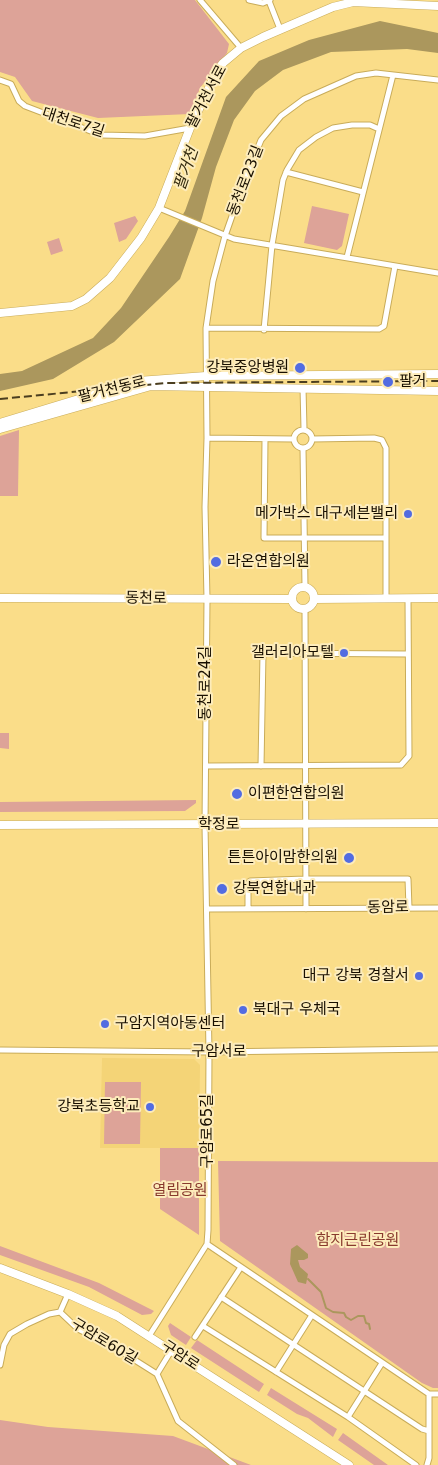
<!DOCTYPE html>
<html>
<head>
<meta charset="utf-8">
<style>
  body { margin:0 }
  canvas { display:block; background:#fadd89 }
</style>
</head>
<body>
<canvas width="438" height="1465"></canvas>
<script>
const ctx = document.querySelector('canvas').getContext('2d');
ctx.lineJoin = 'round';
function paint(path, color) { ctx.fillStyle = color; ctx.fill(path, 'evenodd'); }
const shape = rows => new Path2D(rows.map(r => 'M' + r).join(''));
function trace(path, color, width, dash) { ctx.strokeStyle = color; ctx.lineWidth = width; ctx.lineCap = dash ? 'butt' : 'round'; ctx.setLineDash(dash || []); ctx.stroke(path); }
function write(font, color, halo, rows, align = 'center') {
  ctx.font = font + ' "DejaVu Sans","Noto Sans KR",sans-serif'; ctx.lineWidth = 4; ctx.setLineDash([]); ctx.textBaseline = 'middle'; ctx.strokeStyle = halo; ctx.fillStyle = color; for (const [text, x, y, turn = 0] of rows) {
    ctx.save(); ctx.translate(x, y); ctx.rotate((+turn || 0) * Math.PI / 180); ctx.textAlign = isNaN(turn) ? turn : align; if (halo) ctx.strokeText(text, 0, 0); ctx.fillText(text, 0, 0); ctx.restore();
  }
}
paint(shape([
  [102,1058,194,1059,200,1065,199,1148,100,1148]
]), '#f4d477');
paint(shape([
  [0,0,195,0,229,44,227,53,200,88,190,114,98,118,32,101,15,77,0,72],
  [312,206,349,214,342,246,337,250,304,243],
  [135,216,138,221,126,239,119,242,114,223],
  [59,238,63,251,51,255,47,242],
  [19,430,18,496,0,496,0,436],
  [0,733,9,733,9,749,0,748],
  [196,800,196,803,185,811,0,812,0,802],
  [105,1082,141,1082,140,1144,104,1144],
  [160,1148,199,1148,199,1235,160,1209],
  [218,1161,438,1162,438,1388,433,1388,422,1383,220,1241],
  [0,1246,99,1283,154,1311,151,1314,142,1315,89,1287,0,1255],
  [170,1323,191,1337,186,1345,171,1335,168,1326],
  [197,1340,264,1384,259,1392,191,1348],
  [271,1388,337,1429,333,1437,308,1418,297,1414,267,1395],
  [0,1420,48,1427,173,1436,251,1465,0,1465],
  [343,1433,381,1460,388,1465,374,1465,338,1440]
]), '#dda398');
paint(shape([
  [380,21,438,33,438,53,407,49,331,52,283,70,255,91,234,120,216,167,202,218,180,279,114,342,53,379,0,391,0,374,22,371,93,338,121,308,169,237,185,211,226,97,259,61,309,40],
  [297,1245,308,1254,308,1258,304,1260,298,1260,300,1267,308,1274,306,1284,298,1282,290,1264,291,1249]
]), '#ab975d');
trace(shape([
  [308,1279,321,1292,326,1308,333,1312,344,1313,346,1317,351,1320,358,1316,364,1316,366,1323,369,1324,370,1329]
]), '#ab975d', 2);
const street = shape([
  [200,0,241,48],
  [249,0,263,3,270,0],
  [269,1,280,29],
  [0,80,11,84,19,101,25,106,101,135,145,136,190,128],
  [286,172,363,192],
  [159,208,234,239,438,273],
  [347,257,393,75],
  [206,328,379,329,384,326,395,266],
  [264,330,272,245,283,180,287,170,299,150,316,137,333,128,352,125,370,125,379,129],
  [303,388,304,429],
  '294 439a9 9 0 1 1 18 0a9 9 0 1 1-18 0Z',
  [207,438,293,439],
  [265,439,264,538,386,538],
  [312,439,374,438,382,440,386,448,386,597],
  [303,448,305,587],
  [305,609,306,909],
  [206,766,401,765,409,756,408,598],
  [261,766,263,653,408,654],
  [207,909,438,908],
  [248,909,248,884,250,881,305,879,408,879,409,908],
  [0,1050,209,1052,438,1049],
  [207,1244,429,1394,438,1394],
  [221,1297,422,1429,429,1431],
  [60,1312,78,1329,111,1345,157,1374,171,1351],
  [60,1312,68,1294],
  [203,1326,348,1417,416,1465],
  [149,1336,207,1244,208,1230,209,1052,205,825,207,599,205,507,207,438,206,328,213,281,225,236,244,182,261,140,281,116,304,99,356,76,376,73,438,80],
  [195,1337,241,1267],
  [0,1365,4,1345,10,1334,27,1324,49,1314,60,1312],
  [276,1372,312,1315],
  [157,1374,178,1421,234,1465],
  [348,1417,382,1363],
  [427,1465,429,1458,429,1394]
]);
const secondary = shape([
  [0,313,72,306,86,299,110,278,141,238,159,208,190,128,217,71,223,63,241,48,263,37,333,7,353,2,438,6],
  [0,423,138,381,206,376,438,374],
  [0,429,151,386,438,391],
  '292 598a11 11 0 1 1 22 0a11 11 0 1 1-22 0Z',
  [0,598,292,599],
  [314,599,438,598],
  [0,825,438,823],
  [0,1268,68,1294,117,1316,349,1465]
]);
trace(street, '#c9ac59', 7);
trace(secondary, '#c9ac59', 9);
trace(street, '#fff', 5);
trace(secondary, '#fff', 8);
trace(shape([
  [0,399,166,383,438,381]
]), '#4b3e1f', 2, [8, 4]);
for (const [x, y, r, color] of [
  [300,368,6,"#536ce1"],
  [388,382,6,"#536ce1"],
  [408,514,5,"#536ce1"],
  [216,562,6,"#536ce1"],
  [344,653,5,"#536ce1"],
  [237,794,6,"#536ce1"],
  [349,858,6,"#536ce1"],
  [222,889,6,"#536ce1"],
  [419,976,5,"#536ce1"],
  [243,1010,5,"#536ce1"],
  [105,1024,5,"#536ce1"],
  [150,1107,5,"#536ce1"]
]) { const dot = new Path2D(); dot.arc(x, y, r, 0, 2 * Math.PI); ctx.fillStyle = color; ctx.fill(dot); trace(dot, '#fdecbb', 2); }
write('15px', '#180f00', '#fdecbb', [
  ["팔거천서로",207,97,-62],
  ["대천로7길",73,123,18],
  ["동천로23길",246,181,-69],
  ["팔거천동로",112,390,-14],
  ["동천로",146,599,1],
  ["동천로24길",206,683,-90],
  ["학정로",219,825],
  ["동암로",388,908,-1],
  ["구암서로",219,1052],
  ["구암로65길",208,1131,-90],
  ["구암로60길",104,1342,31],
  ["구암로",180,1356,33]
]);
write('15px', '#180f00', '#fdecbb', [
  ["강북중앙병원",289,368],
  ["팔거",399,382,"left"],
  ["메가박스 대구세븐밸리",398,514],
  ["라온연합의원",227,562,"left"],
  ["갤러리아모텔",334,653],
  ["이편한연합의원",248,794,"left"],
  ["튼튼아이맘한의원",338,858],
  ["강북연합내과",233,889,"left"],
  ["대구 강북 경찰서",409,976],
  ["북대구 우체국",253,1010,"left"],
  ["구암지역아동센터",115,1024,"left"],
  ["강북초등학교",140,1107]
], 'right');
write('15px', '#88392d', '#fdecbb', [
  ["열림공원",180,1191],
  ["함지근린공원",358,1241]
]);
write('italic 16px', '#342b10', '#fdecbb', [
  ["팔거천",187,169,-71]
]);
</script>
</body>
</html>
